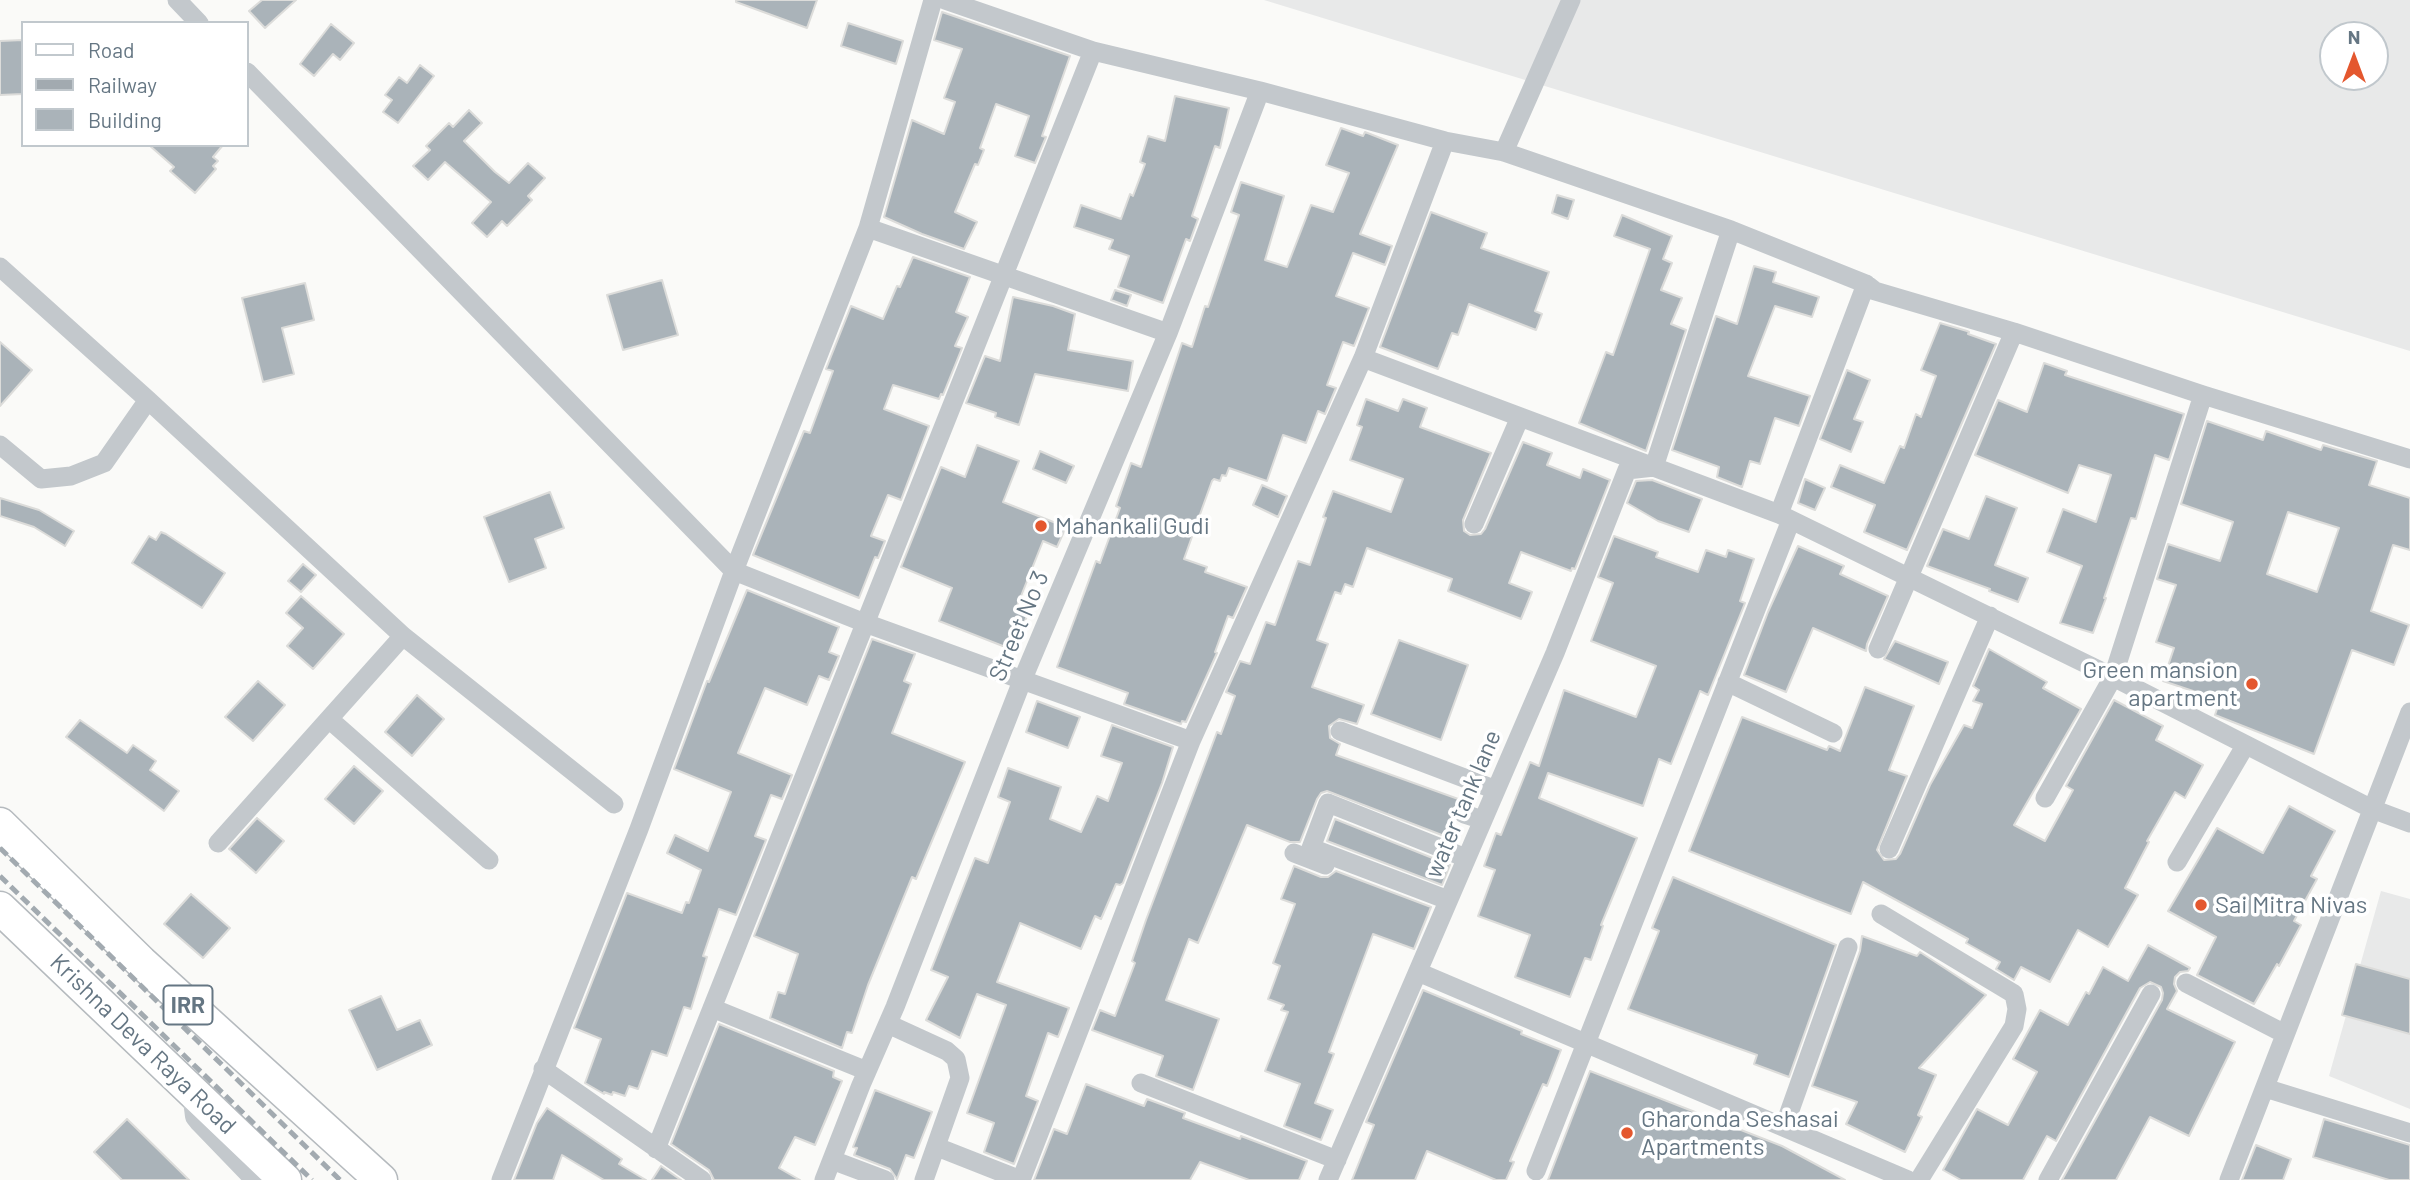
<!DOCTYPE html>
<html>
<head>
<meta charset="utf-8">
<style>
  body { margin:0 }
  #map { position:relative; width:2410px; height:1180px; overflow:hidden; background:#fafaf8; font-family:Barlow,sans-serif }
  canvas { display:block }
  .legend { position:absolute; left:21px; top:21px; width:228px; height:126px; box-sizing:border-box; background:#fff; border:2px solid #c1c8cd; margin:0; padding:9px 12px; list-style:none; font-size:21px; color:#657683 }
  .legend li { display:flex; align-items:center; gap:14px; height:35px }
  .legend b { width:35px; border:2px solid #c1c8cd }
  .north { position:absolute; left:2319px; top:21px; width:70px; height:70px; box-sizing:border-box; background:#fff; border:2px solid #c1c8cd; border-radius:50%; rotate:0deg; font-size:19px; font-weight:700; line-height:28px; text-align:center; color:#657683 }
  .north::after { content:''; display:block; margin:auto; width:24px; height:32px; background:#e4572e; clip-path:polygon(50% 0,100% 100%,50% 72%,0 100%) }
</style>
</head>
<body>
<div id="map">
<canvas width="2410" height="1180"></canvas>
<ul class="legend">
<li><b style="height:9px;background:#fff"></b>Road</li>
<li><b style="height:9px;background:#a2aab0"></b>Railway</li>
<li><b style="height:19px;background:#aab3b9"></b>Building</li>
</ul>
<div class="north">N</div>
</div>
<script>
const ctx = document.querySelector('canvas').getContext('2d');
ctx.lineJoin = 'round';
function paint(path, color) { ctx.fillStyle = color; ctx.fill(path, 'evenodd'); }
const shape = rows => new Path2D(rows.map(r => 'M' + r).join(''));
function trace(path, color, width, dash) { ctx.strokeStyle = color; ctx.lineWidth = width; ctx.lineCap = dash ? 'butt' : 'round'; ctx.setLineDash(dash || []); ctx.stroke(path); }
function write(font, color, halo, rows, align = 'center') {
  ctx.font = font + ' Barlow,sans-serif'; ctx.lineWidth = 7; ctx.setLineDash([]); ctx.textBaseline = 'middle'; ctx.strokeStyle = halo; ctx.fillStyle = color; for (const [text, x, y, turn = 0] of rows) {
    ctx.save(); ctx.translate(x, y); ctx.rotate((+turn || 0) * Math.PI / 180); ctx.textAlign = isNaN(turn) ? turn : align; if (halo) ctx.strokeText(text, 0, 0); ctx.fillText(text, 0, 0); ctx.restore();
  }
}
paint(shape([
  [1264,0,2410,0,2410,351],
  [2333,35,2375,35,2375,77,2333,77],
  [2381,891,2410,899,2410,1109,2329,1076]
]), '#e8e9e9');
const building = shape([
  [262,0,296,0,265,28,249,11,262,0],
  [736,0,817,0,807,28,736,2,736,0],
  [942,12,1070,56,1042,136,1046,137,1035,163,1015,156,1029,116,996,104,980,148,984,150,978,165,975,164,955,212,977,222,964,249,922,234,884,217,912,120,944,134,955,102,944,98,962,49,934,40,942,12],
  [848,23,903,41,896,64,841,46,848,23],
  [331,24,354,43,340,60,333,54,314,76,300,64,331,24],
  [23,40,23,94,0,95,0,41,23,40],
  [420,65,434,76,398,123,383,112,392,100,385,95,399,77,407,83,420,65],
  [1175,96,1229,108,1220,148,1215,146,1192,216,1198,219,1190,241,1186,239,1163,303,1118,287,1129,256,1109,249,1113,240,1074,227,1081,205,1121,219,1130,194,1133,196,1145,164,1140,162,1148,136,1165,141,1175,96],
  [469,110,482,123,464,141,495,172,509,183,528,163,545,178,528,196,532,200,507,226,502,221,487,237,472,223,491,202,445,162,428,180,413,166,430,150,426,146,449,123,453,127,469,110],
  [1341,128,1363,136,1365,132,1398,145,1360,234,1392,246,1385,265,1353,253,1336,296,1369,308,1354,346,1343,342,1327,385,1336,388,1325,414,1318,411,1306,443,1283,435,1267,481,1229,468,1226,476,1222,475,1220,481,1214,479,1212,481,1184,559,1207,567,1205,572,1247,587,1233,618,1228,616,1215,652,1217,653,1186,722,1182,721,1181,724,1124,704,1128,693,1057,667,1096,561,1100,563,1120,508,1116,506,1131,463,1141,467,1182,343,1192,347,1205,306,1208,307,1239,215,1231,212,1241,182,1284,196,1265,260,1287,267,1311,205,1333,212,1349,173,1326,165,1341,128],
  [149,145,223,145,213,157,218,161,213,166,216,169,195,193,170,171,174,167,149,145],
  [1557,195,1574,200,1568,219,1552,213,1557,195],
  [1431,212,1487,233,1481,248,1549,272,1535,311,1542,314,1536,330,1469,304,1458,335,1452,333,1438,369,1380,347,1431,212],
  [1622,215,1672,236,1663,259,1672,263,1661,290,1682,298,1671,324,1686,330,1646,451,1579,423,1606,352,1613,355,1650,249,1614,236,1622,215],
  [913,257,970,277,956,312,968,317,955,346,962,348,943,395,941,394,939,399,893,385,884,409,929,426,901,500,888,495,871,536,885,541,878,558,875,557,859,598,753,555,804,431,810,433,833,371,826,369,851,306,883,319,897,286,900,287,913,257],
  [1754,266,1776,272,1773,282,1819,297,1812,317,1775,306,1748,376,1810,396,1799,426,1775,418,1760,464,1750,461,1742,487,1717,477,1719,467,1672,450,1716,316,1737,324,1754,266],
  [662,280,678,335,623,350,607,295,662,280],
  [305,283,314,320,282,328,294,374,263,382,242,298,305,283],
  [1115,290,1131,295,1127,306,1111,300,1115,290],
  [1013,297,1053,306,1075,314,1068,350,1133,361,1128,391,1035,374,1019,425,995,417,996,413,966,403,985,356,1000,361,1013,297],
  [1940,323,1967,331,1969,332,1968,334,1996,344,1907,550,1864,532,1875,505,1831,487,1840,465,1884,483,1900,446,1904,448,1916,414,1921,417,1936,376,1921,370,1940,323],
  [0,342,32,370,0,406,0,342],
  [2044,363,2067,371,2065,375,2184,414,2169,460,2155,455,2136,519,2131,518,2104,598,2106,598,2093,633,2060,623,2082,566,2047,552,2063,509,2096,522,2111,475,2079,465,2068,493,1975,455,1998,400,2027,412,2044,363],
  [1847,370,1870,380,1854,419,1863,422,1851,452,1820,439,1847,370],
  [1366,399,1398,411,1403,399,1427,408,1420,427,1491,453,1463,520,1464,531,1470,535,1481,534,1485,529,1523,442,1552,453,1547,465,1580,478,1583,469,1610,480,1575,569,1572,568,1571,571,1521,552,1509,583,1532,592,1521,619,1448,591,1452,579,1367,548,1353,587,1345,584,1341,594,1335,592,1317,640,1328,644,1312,687,1364,705,1357,724,1339,719,1329,726,1330,738,1340,744,1336,755,1461,800,1453,810,1454,820,1447,837,1327,791,1321,793,1317,799,1300,842,1290,842,1247,825,1198,943,1189,939,1166,1000,1219,1019,1193,1090,1156,1076,1163,1056,1092,1030,1100,1010,1115,1016,1135,963,1132,961,1146,920,1217,732,1221,734,1235,696,1226,692,1240,661,1250,664,1266,622,1275,625,1298,561,1310,565,1326,518,1323,517,1333,491,1391,512,1403,479,1350,460,1362,427,1357,425,1366,399],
  [2207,421,2263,440,2266,431,2321,450,2323,445,2377,461,2369,485,2410,498,2410,550,2393,545,2371,611,2409,625,2394,665,2352,650,2314,754,2215,715,2220,700,2163,681,2174,648,2156,642,2176,585,2157,579,2168,544,2220,561,2233,522,2181,504,2207,421],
  [2288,512,2339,528,2317,592,2267,574,2288,512],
  [977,445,1019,461,1003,502,1066,527,1057,547,1043,541,1015,611,1027,616,1013,650,939,621,952,588,901,567,941,467,965,477,977,445],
  [1040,451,1074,466,1066,483,1033,469,1040,451],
  [1805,479,1825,488,1815,510,1798,503,1805,479],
  [1652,480,1702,499,1689,532,1658,521,1627,503,1636,481,1652,480],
  [1262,485,1287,496,1278,517,1253,505,1262,485],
  [550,492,564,528,535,539,546,568,509,582,484,517,550,492],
  [1986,496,2017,508,1995,565,2028,578,2018,602,1989,591,1990,589,1927,566,1943,529,1969,539,1986,496],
  [0,498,39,510,74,531,65,546,34,527,0,516,0,498],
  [161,532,166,534,225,573,202,608,132,563,149,536,156,540,161,532],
  [1614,536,1658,552,1656,557,1698,572,1706,550,1726,557,1728,550,1754,559,1740,601,1745,603,1708,695,1700,691,1671,764,1659,759,1643,806,1548,773,1539,798,1637,838,1601,925,1603,926,1591,960,1585,958,1570,997,1515,977,1530,935,1478,916,1495,870,1484,866,1496,833,1501,835,1530,762,1539,766,1564,690,1636,717,1656,666,1591,641,1613,583,1598,577,1614,536],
  [1798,546,1844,566,1840,574,1888,596,1867,644,1866,651,1813,628,1786,692,1744,675,1768,612,1798,546],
  [303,564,316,575,301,592,288,581,303,564],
  [747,590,839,627,829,652,839,656,829,680,819,676,807,705,765,688,738,753,792,775,782,799,771,795,755,836,766,840,736,915,719,909,703,956,707,957,691,1009,684,1007,667,1056,652,1051,638,1089,629,1086,625,1096,613,1092,612,1095,604,1092,604,1094,585,1083,601,1039,574,1028,627,893,682,913,686,902,689,903,701,870,667,853,675,835,708,851,731,792,674,769,707,681,709,682,747,590],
  [301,596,344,634,313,669,287,646,303,628,286,613,301,596],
  [872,639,915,654,904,681,911,684,892,733,965,762,916,879,912,877,868,985,852,1033,847,1032,842,1048,770,1018,778,992,785,994,798,954,754,936,872,639],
  [1399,640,1468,665,1441,740,1371,714,1399,640],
  [1895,641,1948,662,1939,684,1884,659,1895,641],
  [1989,649,2047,682,2043,688,2081,709,2014,825,2045,841,2073,790,2066,786,2114,700,2163,726,2156,740,2203,765,2185,798,2175,792,2147,841,2149,842,2125,888,2138,895,2108,947,2078,930,2050,982,2021,967,2014,980,1996,969,2000,962,1966,943,1968,939,1863,882,1851,914,1689,851,1742,717,1827,750,1829,746,1840,751,1865,687,1914,706,1889,770,1907,776,1877,850,1884,860,1896,859,1900,854,1930,785,1964,725,1972,728,1982,704,1973,701,1979,690,1973,686,1989,649],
  [258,681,285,705,253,741,225,717,258,681],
  [417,695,444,719,412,756,385,732,417,695],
  [1037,701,1080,717,1068,748,1026,732,1037,701],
  [80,720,127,753,133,745,156,761,150,770,179,791,164,811,66,737,80,720],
  [1112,725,1173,747,1162,783,1123,883,1120,885,1116,884,1101,919,1095,916,1081,949,1020,923,997,982,1069,1008,1058,1037,1048,1033,1026,1096,1038,1101,1014,1164,984,1152,994,1123,967,1113,1006,1005,977,994,960,1038,926,1020,948,977,931,970,975,858,988,863,1010,802,998,797,1008,768,1061,787,1050,819,1081,832,1097,796,1108,801,1122,763,1101,756,1112,725],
  [354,766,383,791,354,824,325,799,354,766],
  [2289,806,2335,831,2311,876,2317,879,2294,921,2301,925,2279,966,2277,964,2254,1004,2197,975,2216,937,2168,911,2217,828,2263,853,2289,806],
  [257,818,284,841,256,873,229,849,257,818],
  [1335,819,1450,865,1442,885,1327,841,1335,819],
  [1294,866,1321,877,1328,877,1336,871,1431,907,1414,949,1373,934,1329,1052,1334,1054,1315,1103,1333,1110,1321,1140,1284,1126,1300,1084,1265,1071,1288,1012,1281,1010,1284,1005,1268,999,1280,966,1273,963,1295,904,1281,899,1294,866],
  [1673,877,1836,945,1789,1077,1754,1064,1757,1055,1628,1009,1659,931,1652,928,1673,877],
  [191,894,230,928,203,958,164,924,191,894],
  [1862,936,1917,956,1920,952,1986,995,1919,1068,1936,1075,1918,1115,1922,1117,1905,1152,1846,1124,1857,1102,1812,1086,1860,951,1862,936],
  [2148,945,2190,968,2188,971,2180,972,2175,977,2174,984,2177,991,2167,1009,2235,1042,2189,1136,2150,1117,2116,1180,2062,1180,2162,1000,2163,993,2161,987,2150,982,2140,988,2056,1141,2047,1136,2023,1180,1961,1180,1943,1170,1977,1109,2008,1125,2037,1072,2013,1059,2040,1010,2068,1025,2086,992,2089,994,2103,967,2128,981,2148,945],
  [2356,964,2410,979,2410,1034,2342,1015,2356,964],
  [1423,990,1522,1031,1521,1034,1561,1050,1547,1086,1543,1084,1510,1161,1514,1162,1506,1180,1496,1180,1427,1151,1415,1180,1352,1180,1374,1125,1366,1122,1423,990],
  [381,996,397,1030,420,1020,432,1045,377,1070,349,1010,381,996],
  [719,1024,834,1071,833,1077,842,1081,815,1145,795,1137,779,1168,800,1180,714,1180,709,1170,671,1144,719,1024],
  [1590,1071,1782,1146,1845,1180,1548,1180,1590,1071],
  [1086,1084,1144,1106,1147,1099,1185,1113,1183,1118,1240,1139,1241,1136,1307,1161,1299,1180,1249,1180,1200,1162,1190,1180,1034,1180,1054,1129,1067,1134,1086,1084],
  [875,1090,932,1112,914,1158,906,1155,897,1179,890,1169,854,1155,857,1148,853,1147,875,1090],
  [547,1108,622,1159,619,1164,646,1180,604,1180,562,1155,553,1180,514,1180,537,1123,547,1108],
  [127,1119,189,1180,122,1180,94,1152,127,1119],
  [2324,1119,2410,1145,2410,1180,2389,1180,2313,1157,2324,1119],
  [2256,1145,2291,1159,2283,1180,2242,1180,2256,1145],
  [661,1166,681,1180,652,1180,661,1166]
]);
paint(building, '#aab3b9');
trace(building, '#dcdcda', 2);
const primary = shape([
  [0,824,141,962,381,1180],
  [0,908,285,1180]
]);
trace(primary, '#b5babe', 35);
trace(shape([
  [177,0,199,23],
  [945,0,1093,51,1260,91,1445,141,1504,152,1731,230,1866,284,1875,291,2014,332,2203,395,2410,459],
  [247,72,734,571,865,623,1191,741],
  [1504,152,1571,0],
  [868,228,1168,333],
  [0,267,148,400,403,636,614,804],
  [1363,358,1779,514,2113,677,2372,809,2410,823],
  [0,445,41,479,71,476,104,463,148,400],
  [1779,514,1866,284],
  [1474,524,1520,417],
  [1878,649,2014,332],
  [1727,682,1833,733],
  [329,719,489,860],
  [1340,731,1496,790],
  [2045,798,2113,677,2203,395],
  [1464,814,1483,820],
  [218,843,403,636],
  [1889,849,1990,616],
  [1294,853,1325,865],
  [2177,862,2245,746],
  [1448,900,1311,848,1328,803,1466,858],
  [1881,914,2014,994,2017,1009,2014,1026,1919,1180],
  [1418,972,1908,1180],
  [2186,983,2285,1034],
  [712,1008,867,1071],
  [888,1024,947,1051,956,1059,960,1078,924,1180],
  [543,1069,702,1180],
  [1141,1083,1337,1160],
  [2265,1088,2410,1133],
  [1784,1127,1848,947],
  [937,1147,1021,1180],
  [656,1149,1093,51],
  [832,1160,885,1180],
  [1536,1171,1791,520],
  [501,1180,639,829,734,571,868,228,933,0],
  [824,1180,861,1085,895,1007,1022,681,1168,333,1260,91],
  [1021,1180,1191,741,1363,358,1445,141],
  [1328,1180,1555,653,1627,470,1654,467,1731,230],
  [2048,1180,2151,994],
  [2229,1180,2410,712]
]), '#c3c8cc', 19);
trace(shape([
  [195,1100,197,1116,201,1121,258,1180]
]), '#c3c8cc', 24);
trace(primary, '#fff', 32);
trace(shape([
  [0,848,340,1180],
  [0,876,312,1180]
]), '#a2aab0', 5, [10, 5]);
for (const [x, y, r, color] of [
  [1041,526,7,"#e4572e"],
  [2252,684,7,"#e4572e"],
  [2201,905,7,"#e4572e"],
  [1627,1133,7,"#e4572e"]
]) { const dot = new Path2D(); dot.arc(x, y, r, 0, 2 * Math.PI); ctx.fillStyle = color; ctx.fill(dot); trace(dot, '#fff', 2.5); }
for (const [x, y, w] of [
  [188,1005,49]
]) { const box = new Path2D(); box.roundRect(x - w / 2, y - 19.5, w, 39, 5); ctx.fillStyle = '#fff'; ctx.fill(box); trace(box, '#657683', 2); }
write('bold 23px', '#657683', null, [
  ["IRR",188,1005]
]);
write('24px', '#657683', '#fff', [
  ["Mahankali Gudi",1055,526],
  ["Green mansion",2238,670,"right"],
  ["apartment",2238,698,"right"],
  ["Sai Mitra Nivas",2215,905],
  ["Gharonda Seshasai",1641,1119],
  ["Apartments",1641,1147]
], 'left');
write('24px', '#657683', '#fff', [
  ["Street No 3",1019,626,-67],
  ["water tank lane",1463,804,-67],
  ["Krishna Deva Raya Road",143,1044,44]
]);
</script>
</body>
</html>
